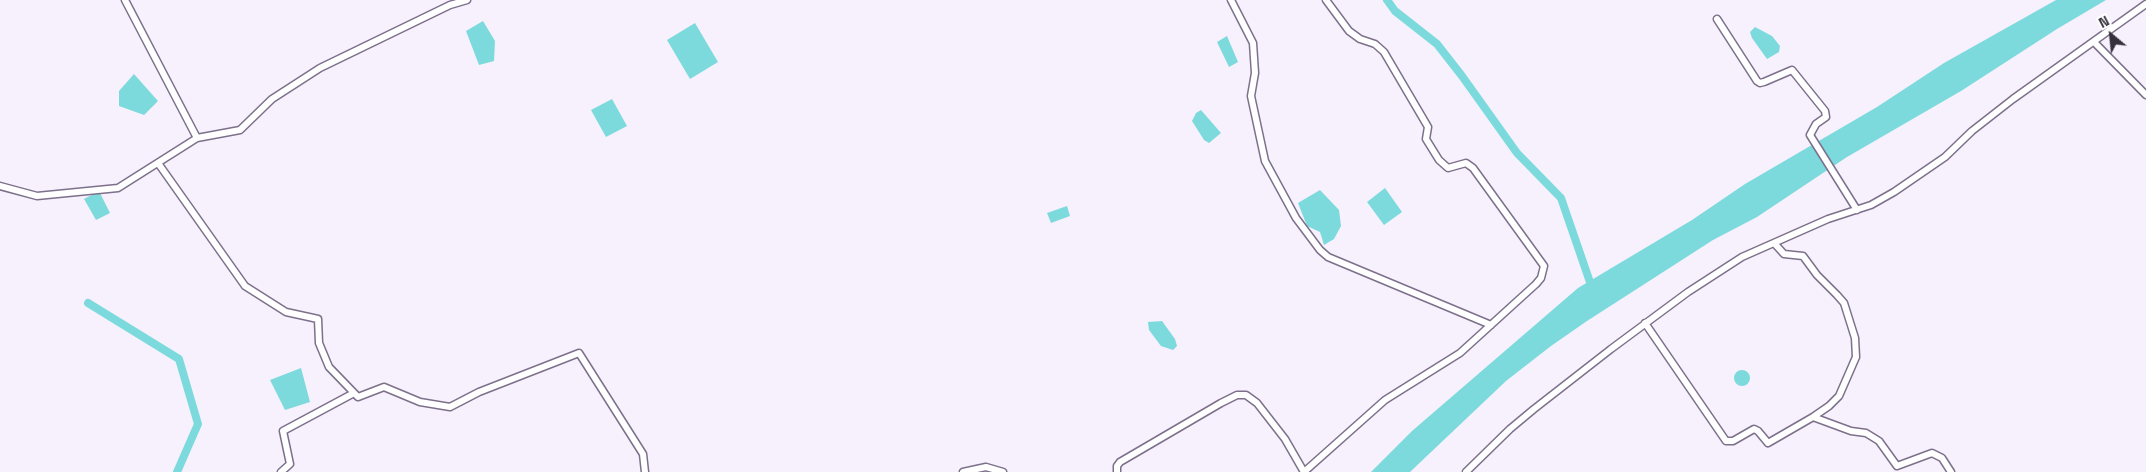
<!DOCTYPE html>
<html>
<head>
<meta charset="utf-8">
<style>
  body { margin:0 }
  #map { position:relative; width:2146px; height:472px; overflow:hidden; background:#f6f1fd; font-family:"Space Grotesk",sans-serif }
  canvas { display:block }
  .north { position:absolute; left:2086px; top:10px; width:50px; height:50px; -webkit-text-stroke:4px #fff; paint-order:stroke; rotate:332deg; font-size:14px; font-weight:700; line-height:20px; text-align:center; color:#36303c }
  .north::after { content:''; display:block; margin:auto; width:18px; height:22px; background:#36303c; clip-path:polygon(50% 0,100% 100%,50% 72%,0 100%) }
</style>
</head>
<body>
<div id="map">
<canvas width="2146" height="472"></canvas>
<div class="north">N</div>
</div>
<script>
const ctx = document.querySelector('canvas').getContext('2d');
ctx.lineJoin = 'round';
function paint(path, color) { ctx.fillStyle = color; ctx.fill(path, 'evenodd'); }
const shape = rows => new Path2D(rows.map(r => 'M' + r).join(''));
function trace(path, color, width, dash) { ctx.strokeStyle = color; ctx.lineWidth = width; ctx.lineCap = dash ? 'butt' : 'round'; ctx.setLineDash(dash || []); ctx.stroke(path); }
paint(shape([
  [2056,0,2106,0,2057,29,1961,91,1847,157,1757,217,1713,240,1587,321,1551,346,1506,381,1410,472,1371,472,1412,431,1578,288,1692,220,1745,184,1877,107,1944,63],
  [483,21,495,41,494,61,479,65,466,31],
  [695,23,718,62,690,79,667,40],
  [1755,27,1772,36,1780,46,1779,52,1767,59,1752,38,1750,32],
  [1227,36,1238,62,1229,67,1217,42],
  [134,74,158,101,144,115,119,106,119,91],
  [612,99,627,126,606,137,591,110],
  [1201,110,1221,133,1209,143,1204,140,1192,121,1196,113],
  [1385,188,1402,212,1384,225,1367,202],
  [1320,190,1339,210,1341,226,1334,239,1324,245,1320,232,1307,226,1298,203],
  [99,191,110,213,96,220,84,199],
  [1067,206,1070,216,1051,223,1047,213],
  [1162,321,1175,339,1177,346,1173,350,1161,346,1149,330,1148,322],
  [301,368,310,402,285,410,270,380],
  '1734 378a8 8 0 1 1 16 0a8 8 0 1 1-16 0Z'
]), '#7cdadd');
trace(shape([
  [1387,0,1395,11,1437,44,1462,76,1517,153,1561,198,1592,288],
  [88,303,179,359,198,424,177,472]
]), '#7cdadd', 8);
const minor = shape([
  [125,0,197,138],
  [1231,0,1253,43,1255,73,1251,96,1265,161,1296,218,1320,250,1328,257,1491,325],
  [1717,19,1757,81,1760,83,1764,82,1792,70,1825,111,1826,117,1816,124,1810,135,1857,210],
  [2094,42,2146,95],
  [158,163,245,286,286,312,318,319,319,343,329,367,358,397,384,387,420,402,450,407,479,392,579,353,643,454,645,472],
  [0,186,37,196,118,188,197,138,240,130,272,99,320,68,450,5,467,0],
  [1774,243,1784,254,1803,256,1817,275,1837,295,1844,303,1855,338,1856,357,1839,396,1829,406,1813,417,1851,431,1866,433,1879,441,1897,466,1932,453,1942,458,1951,472],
  [1645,323,1726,441,1733,441,1754,429,1758,431,1768,443,1813,417],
  [281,472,290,464,283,431,354,393],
  [963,472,986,467,1003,472],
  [1117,472,1117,466,1120,462,1221,403,1237,395,1246,395,1257,403,1285,439,1304,472],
  [1304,472,1385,400,1460,353,1536,284,1541,278,1544,266,1473,168,1466,163,1448,168,1439,160,1426,139,1428,127,1384,52,1375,44,1360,39,1349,31,1326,0],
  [1466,472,1510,429,1534,409,1611,349,1688,292,1742,257,1828,219,1871,205,1894,192,1945,157,1972,131,2013,99,2146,4]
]);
trace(minor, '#7d708b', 9);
trace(minor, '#fff', 6);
</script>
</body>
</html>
